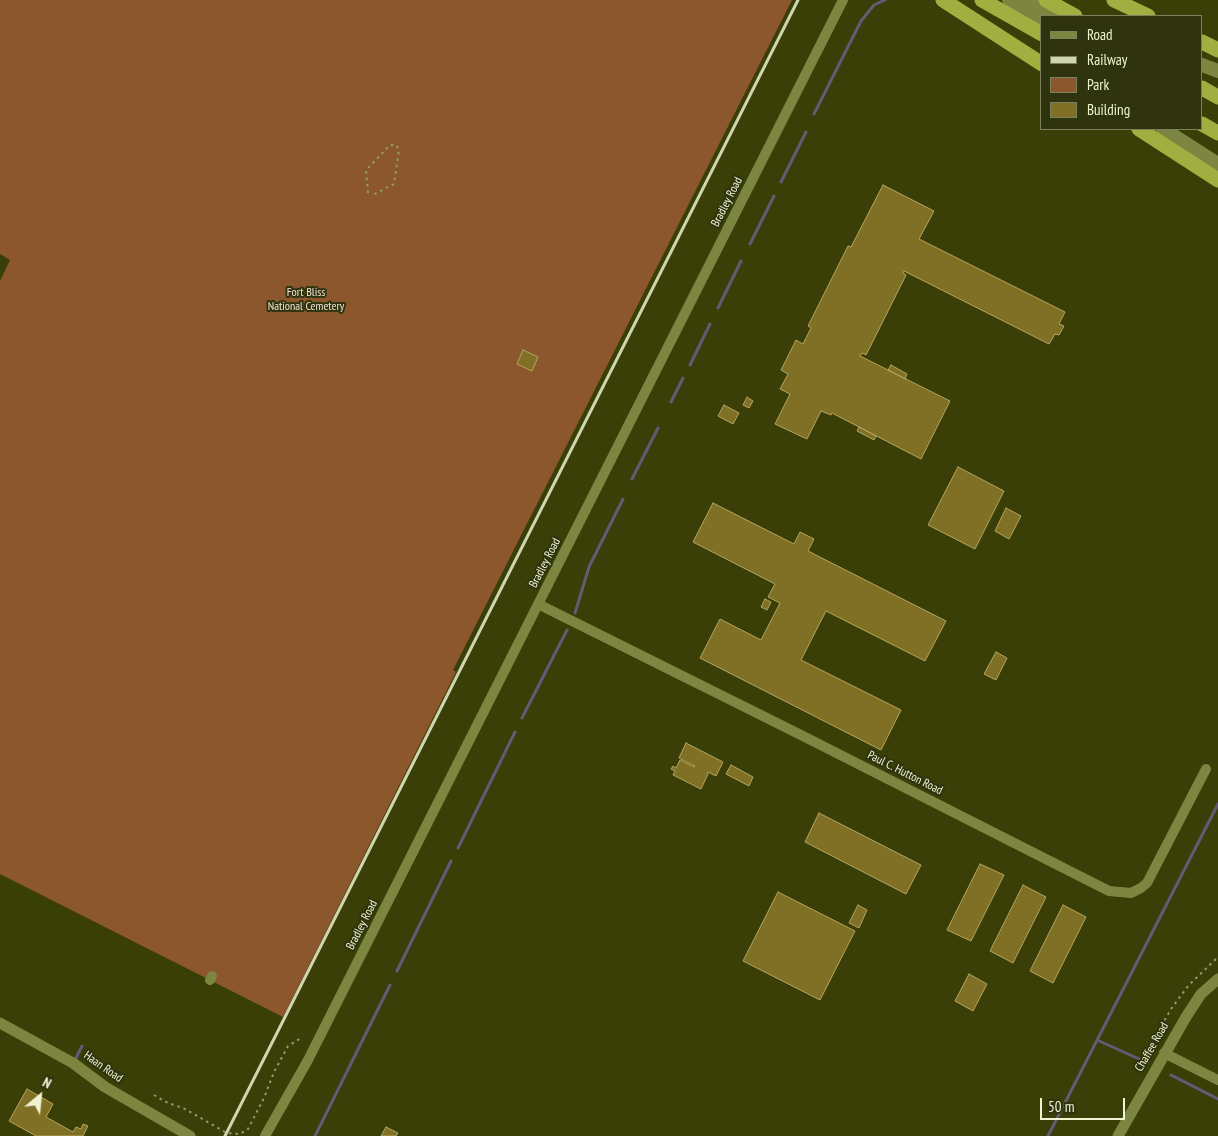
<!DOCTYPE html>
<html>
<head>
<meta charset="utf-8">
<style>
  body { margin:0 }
  #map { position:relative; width:1218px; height:1136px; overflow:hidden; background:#393f06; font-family:"PT Sans Narrow",sans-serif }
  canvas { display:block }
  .legend { position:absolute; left:1040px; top:15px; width:162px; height:115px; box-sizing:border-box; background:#2f340f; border:1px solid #7b815d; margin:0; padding:6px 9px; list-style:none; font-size:15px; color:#eef4d1 }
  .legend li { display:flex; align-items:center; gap:10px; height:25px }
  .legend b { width:25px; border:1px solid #7b815d }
  .north { position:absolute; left:15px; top:1071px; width:50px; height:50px; -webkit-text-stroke:4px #2f340f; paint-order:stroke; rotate:28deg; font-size:14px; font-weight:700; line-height:20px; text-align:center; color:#eef4d1 }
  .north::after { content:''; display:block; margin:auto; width:18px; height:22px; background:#eef4d1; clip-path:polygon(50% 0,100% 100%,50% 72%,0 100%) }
  .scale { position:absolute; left:1040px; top:1098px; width:85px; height:22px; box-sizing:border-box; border:2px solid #eef4d1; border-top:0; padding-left:6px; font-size:15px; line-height:18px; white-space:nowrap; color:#eef4d1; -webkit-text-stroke:4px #2f340f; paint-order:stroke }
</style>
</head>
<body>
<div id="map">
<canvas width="1218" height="1136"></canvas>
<ul class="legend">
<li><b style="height:6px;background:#7c8641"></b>Road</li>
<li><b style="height:6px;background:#cfd5ae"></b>Railway</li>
<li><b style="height:14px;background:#8d572e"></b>Park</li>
<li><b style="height:14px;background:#807026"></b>Building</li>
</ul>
<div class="north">N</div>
<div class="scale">50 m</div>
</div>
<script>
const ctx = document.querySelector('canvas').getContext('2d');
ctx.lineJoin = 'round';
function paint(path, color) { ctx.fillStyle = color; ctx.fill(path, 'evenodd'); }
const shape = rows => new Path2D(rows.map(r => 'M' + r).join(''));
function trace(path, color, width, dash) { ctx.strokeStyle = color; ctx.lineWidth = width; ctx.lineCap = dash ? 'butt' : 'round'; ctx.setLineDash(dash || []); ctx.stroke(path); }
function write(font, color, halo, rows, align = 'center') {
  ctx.font = font + ' "PT Sans Narrow",sans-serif'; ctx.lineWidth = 4; ctx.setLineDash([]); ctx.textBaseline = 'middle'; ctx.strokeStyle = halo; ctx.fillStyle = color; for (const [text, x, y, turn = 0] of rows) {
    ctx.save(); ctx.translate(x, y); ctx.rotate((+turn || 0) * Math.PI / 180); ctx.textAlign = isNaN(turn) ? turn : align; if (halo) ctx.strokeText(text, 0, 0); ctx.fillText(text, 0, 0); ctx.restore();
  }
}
paint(shape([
  [0,0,792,0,453,670,456,672,283,1017,0,874,0,281,10,260,0,254]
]), '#8d572e');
trace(shape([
  [814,114,861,21,874,5,885,0],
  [781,182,806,132],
  [750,244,774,196],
  [718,308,741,261],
  [690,365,710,324],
  [671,402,683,378],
  [632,479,658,428],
  [575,613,589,567,623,499],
  [522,718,567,630],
  [458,848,515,732],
  [397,971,451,861],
  [1097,1040,1148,1063],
  [75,1060,82,1046],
  [1171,1075,1218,1099],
  [315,1136,390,985],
  [1048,1136,1218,804]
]), '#665975', 3);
const building = shape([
  [883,185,934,211,919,239,1065,312,1059,324,1064,326,1059,335,1055,334,1049,344,904,271,903,273,906,275,866,355,862,353,860,356,950,401,921,459,832,413,831,415,821,411,807,439,775,424,790,394,780,389,788,374,781,370,796,340,803,344,811,328,808,326,848,246,851,247,883,185],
  [523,350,538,357,532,371,517,364,523,350],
  [891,365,907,374,905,379,888,370,891,365],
  [747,397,753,401,749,408,743,405,747,397],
  [724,405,739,413,733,424,718,416,724,405],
  [859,427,876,436,874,440,857,431,859,427],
  [958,467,1004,491,975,549,928,525,958,467],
  [713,503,794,544,800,532,814,539,808,551,946,621,925,661,826,611,801,660,901,710,881,750,700,658,720,619,761,640,780,603,768,597,775,584,693,542,713,503],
  [1006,508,1021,516,1009,539,995,531,1006,508],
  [765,599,771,602,767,610,761,607,765,599],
  [996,652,1007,658,996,680,984,674,996,652],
  [686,743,723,762,716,776,708,772,708,774,701,789,673,775,675,771,671,769,673,766,676,768,680,760,694,767,695,766,679,758,686,743],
  [731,765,753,777,749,786,726,774,731,765],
  [819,813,921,865,906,894,805,842,819,813],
  [980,864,1004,875,971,941,947,930,980,864],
  [1023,885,1046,897,1013,963,990,951,1023,885],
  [778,892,855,931,820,1000,743,961,778,892],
  [858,905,867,910,859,928,849,923,858,905],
  [1063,905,1086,917,1053,983,1030,971,1063,905],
  [969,974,987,984,973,1011,955,1001,969,974],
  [27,1089,53,1104,46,1117,73,1132,76,1127,81,1129,83,1124,88,1126,83,1136,36,1136,9,1121,27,1089],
  [386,1127,398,1133,396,1136,381,1136,386,1127]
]);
paint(building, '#807026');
trace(building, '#b6a55e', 1);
trace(shape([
  [368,193,366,170,390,145,396,145,399,150,394,184,373,195],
  [1151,1055,1149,1048,1171,1009,1188,986,1218,957],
  [154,1095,166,1102,185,1109,227,1133,240,1134,248,1129,264,1098,274,1072,288,1046,301,1038]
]), '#949a6c', 2, [2.5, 4]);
trace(shape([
  [538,604,801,735,1109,891,1131,893,1141,888,1147,883,1206,769],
  [210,980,212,976],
  [1164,1053,1218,1080],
  [265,1136,308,1060,843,0]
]), '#7c8641', 10);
trace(shape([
  [0,1023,73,1063,105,1087,190,1136],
  [1118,1136,1186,1017,1201,994,1218,979]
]), '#7c8641', 11);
trace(shape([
  [1009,0,1042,24],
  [1024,0,1061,16],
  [1202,65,1218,71],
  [1163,129,1218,164]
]), '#7c8641', 14);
trace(shape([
  [943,0,1042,64],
  [982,0,1042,34],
  [1046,0,1075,16],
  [1114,0,1148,16],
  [1202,42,1218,50],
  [1202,88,1218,97],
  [1202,124,1218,133],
  [1139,129,1218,180]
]), '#a1af41', 15);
trace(shape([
  [225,1136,798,0]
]), '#cfd5ae', 3);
write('12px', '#eef4d1', '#2f340f', [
  ["Bradley Road",727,202,-63],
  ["Bradley Road",545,563,-63],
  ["Paul C. Hutton Road",905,773,27],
  ["Bradley Road",362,925,-63],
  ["Chaffee Road",1152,1047,-60],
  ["Haan Road",103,1067,35]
]);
write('12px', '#f2e0d5', '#2f340f', [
  ["Fort Bliss",306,293],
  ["National Cemetery",306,307]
]);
</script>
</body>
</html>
